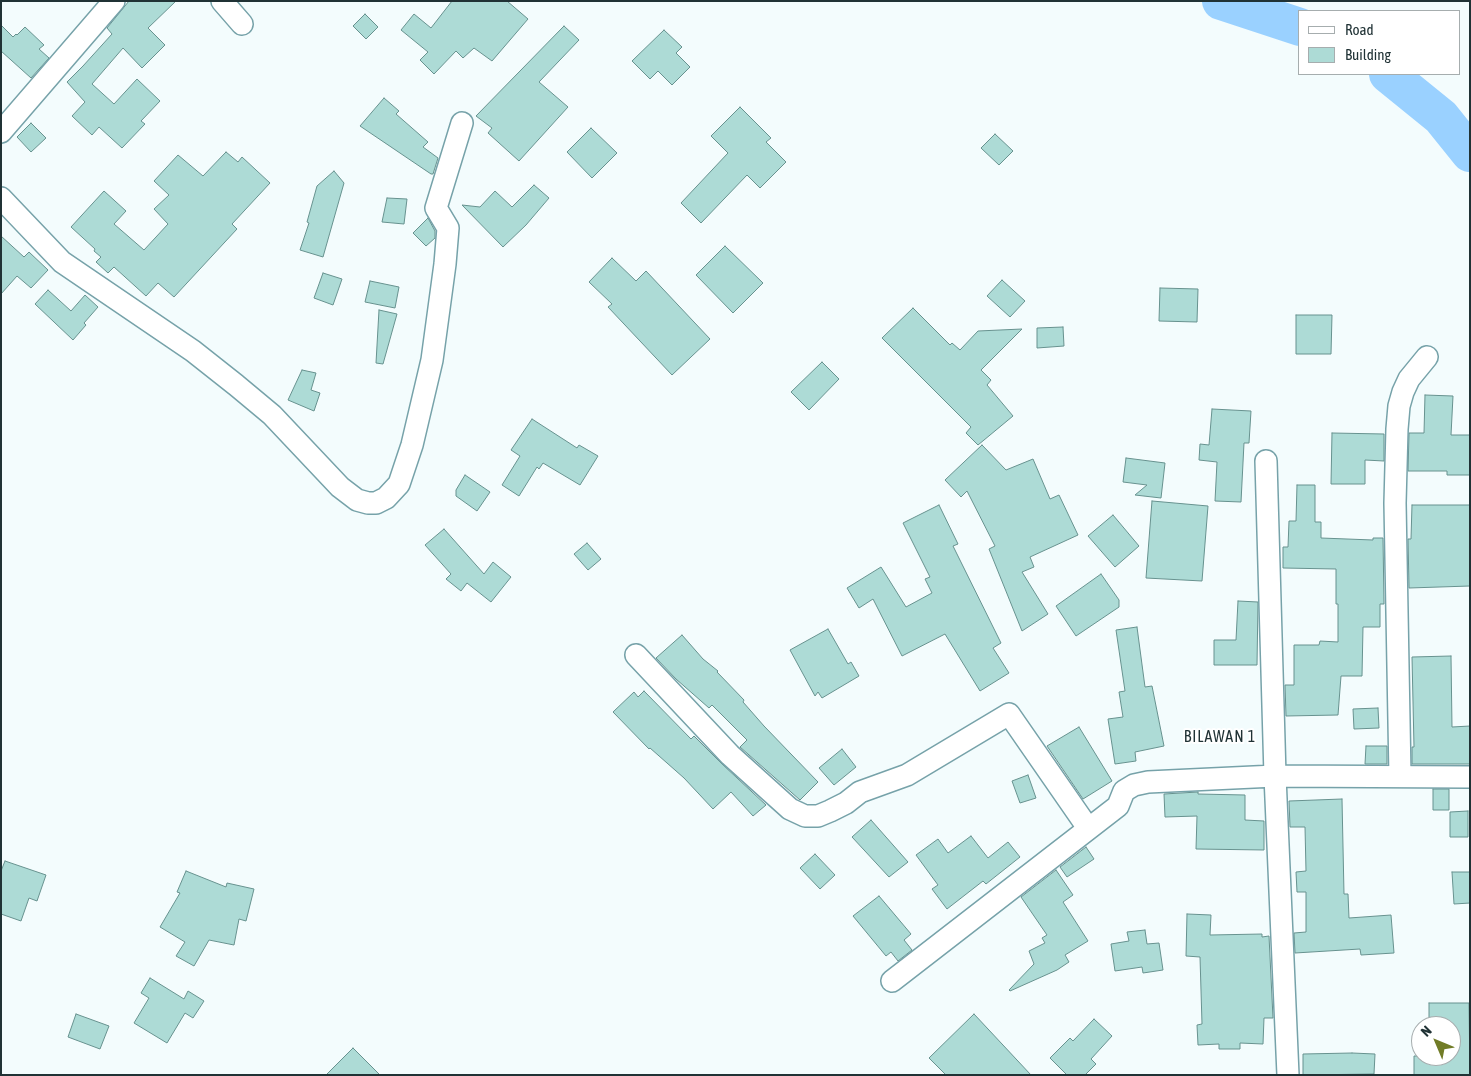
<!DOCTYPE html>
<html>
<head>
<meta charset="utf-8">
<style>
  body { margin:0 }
  #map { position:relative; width:1471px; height:1076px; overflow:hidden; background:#f3fcfd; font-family:"Asap Condensed",sans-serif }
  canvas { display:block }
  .frame { position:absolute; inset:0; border:2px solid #203235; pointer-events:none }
  .legend { position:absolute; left:1298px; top:10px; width:162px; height:65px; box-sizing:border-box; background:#fff; border:1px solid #a6adae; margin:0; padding:6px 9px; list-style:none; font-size:15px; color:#203235 }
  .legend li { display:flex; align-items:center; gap:10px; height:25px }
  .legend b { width:25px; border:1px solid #a6adae }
  .north { position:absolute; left:1411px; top:1016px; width:50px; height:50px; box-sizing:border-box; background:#fff; border:1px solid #a6adae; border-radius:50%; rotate:315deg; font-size:14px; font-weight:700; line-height:20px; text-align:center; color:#203235 }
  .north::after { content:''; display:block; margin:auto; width:18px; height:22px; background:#717c27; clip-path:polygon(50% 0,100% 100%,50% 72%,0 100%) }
</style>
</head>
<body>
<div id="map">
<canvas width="1471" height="1076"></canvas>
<div class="frame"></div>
<ul class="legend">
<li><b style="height:6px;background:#fff"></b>Road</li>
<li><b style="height:14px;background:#addbd6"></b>Building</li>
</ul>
<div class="north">N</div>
</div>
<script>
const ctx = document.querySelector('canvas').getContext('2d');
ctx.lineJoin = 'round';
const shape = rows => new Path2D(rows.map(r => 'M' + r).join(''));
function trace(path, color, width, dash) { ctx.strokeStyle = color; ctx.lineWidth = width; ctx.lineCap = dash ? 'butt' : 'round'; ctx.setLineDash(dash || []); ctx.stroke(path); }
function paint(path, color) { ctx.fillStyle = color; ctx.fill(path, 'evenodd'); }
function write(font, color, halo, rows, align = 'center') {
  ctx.font = font + ' "Asap Condensed",sans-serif'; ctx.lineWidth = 4; ctx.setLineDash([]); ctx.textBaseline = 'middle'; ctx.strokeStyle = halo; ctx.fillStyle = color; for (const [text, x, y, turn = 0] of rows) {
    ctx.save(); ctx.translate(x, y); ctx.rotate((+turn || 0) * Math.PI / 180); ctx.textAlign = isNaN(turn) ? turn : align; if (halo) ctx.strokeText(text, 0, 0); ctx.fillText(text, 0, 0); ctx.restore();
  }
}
trace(shape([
  [1221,1,1300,27],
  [1388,74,1441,117,1470,153]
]), '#9ad1ff', 38);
const building = shape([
  [129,1,176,1,148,28,165,45,142,68,123,48,92,84,114,104,137,79,160,101,141,121,145,124,122,148,99,127,92,135,72,116,85,102,67,82,83,66,112,34,107,28,129,1],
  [452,1,507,1,528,19,492,61,474,48,463,58,456,51,434,74,420,60,428,52,401,30,414,14,431,28,452,1],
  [365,14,378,27,366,39,353,26,365,14],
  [1,25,13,37,16,34,17,35,25,27,44,45,39,49,49,58,31,78,1,51,1,25],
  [564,26,579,40,539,82,568,107,519,161,488,133,492,128,476,116,564,26],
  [664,30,682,47,676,53,690,67,672,85,658,71,650,79,632,61,664,30],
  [384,98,399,111,396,114,428,142,423,147,438,158,433,174,431,174,360,126,384,98],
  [740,107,771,138,766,142,786,162,760,188,747,175,701,223,681,203,728,153,711,136,740,107],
  [31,123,46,138,31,152,17,137,31,123],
  [591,128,617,153,592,178,567,152,591,128],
  [995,134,1013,151,999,165,981,148,995,134],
  [226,152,238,162,242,157,270,183,232,224,237,229,174,297,158,283,146,296,114,267,108,273,96,262,101,257,94,251,95,249,71,227,104,191,126,211,114,224,144,250,168,224,154,209,169,195,154,181,178,155,203,176,226,152],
  [334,171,344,183,323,257,300,250,309,223,307,222,317,186,334,171],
  [534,185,549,198,526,225,503,247,462,205,480,207,495,191,512,207,534,185],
  [387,198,407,199,404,224,382,222,387,198],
  [428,218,435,231,435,238,426,246,413,233,428,218],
  [1,236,24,257,29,252,48,270,31,288,17,276,1,294,1,236],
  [725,246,763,283,733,313,696,275,725,246],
  [612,258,636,281,646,271,710,339,672,375,608,307,612,304,589,282,612,258],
  [323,273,342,279,333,305,314,298,323,273],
  [1002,280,1025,301,1010,317,987,296,1002,280],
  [370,281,399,287,395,308,365,302,370,281],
  [1160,288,1198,289,1197,322,1159,321,1160,288],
  [48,290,71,311,85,295,98,307,84,323,86,325,73,340,35,304,48,290],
  [913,308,950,345,952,343,960,350,978,331,1022,329,981,370,991,380,987,385,1013,416,978,445,966,433,971,427,882,338,913,308],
  [379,310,397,314,383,364,376,363,379,310],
  [1296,315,1332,315,1331,354,1296,354,1296,315],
  [1063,327,1064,346,1037,348,1037,328,1063,327],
  [822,362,839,379,809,410,791,392,822,362],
  [302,370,316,373,311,390,320,393,314,411,288,400,302,370],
  [1425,395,1453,396,1451,435,1470,435,1470,475,1447,475,1447,471,1408,471,1409,433,1424,433,1425,395],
  [1212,409,1251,411,1249,443,1244,443,1241,502,1215,501,1217,462,1199,460,1200,444,1209,445,1212,409],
  [532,419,577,448,579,445,598,456,580,485,543,463,539,469,537,467,519,496,502,485,520,456,511,450,532,419],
  [1332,433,1384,434,1384,461,1365,460,1365,484,1331,484,1332,433],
  [982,445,1006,470,1033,459,1050,499,1059,495,1078,535,1030,557,1034,567,1022,572,1048,614,1022,631,989,549,995,546,967,491,961,497,945,480,982,445],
  [1126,458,1165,463,1161,498,1135,495,1147,485,1123,482,1126,458],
  [465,475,490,492,477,511,456,496,456,490,465,475],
  [1297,485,1315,485,1315,522,1321,522,1321,538,1373,540,1373,538,1383,538,1384,604,1380,604,1380,627,1363,627,1362,676,1341,676,1338,715,1286,716,1285,685,1294,685,1294,645,1319,645,1320,641,1338,642,1338,604,1336,604,1336,569,1283,568,1283,547,1288,547,1289,521,1296,521,1297,485],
  [1152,501,1208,506,1202,581,1146,578,1152,501],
  [939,505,958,544,953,546,1001,643,993,648,1009,673,980,691,945,634,902,656,873,599,859,608,847,588,881,567,906,607,932,593,925,579,930,577,903,523,939,505],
  [1412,505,1470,505,1470,586,1409,588,1408,539,1411,539,1412,505],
  [1113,515,1139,546,1115,567,1088,536,1113,515],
  [444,529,484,574,493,562,511,577,491,602,467,583,461,591,446,579,451,574,425,545,444,529],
  [587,543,601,559,588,570,574,554,587,543],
  [1101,574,1119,600,1119,607,1076,636,1056,606,1101,574],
  [1238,601,1258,602,1257,665,1214,665,1214,640,1236,640,1238,601],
  [1137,627,1145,687,1152,686,1164,746,1135,752,1136,761,1115,764,1108,719,1123,717,1119,692,1125,691,1116,630,1137,627],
  [828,629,848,664,851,662,859,676,822,698,818,692,815,696,790,650,828,629],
  [682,635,703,659,718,671,717,672,744,700,743,702,764,726,818,782,800,800,740,747,747,740,712,705,709,708,676,679,656,658,682,635],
  [1451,656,1452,727,1470,726,1470,764,1412,764,1412,747,1414,747,1412,657,1451,656],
  [644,691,691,739,694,736,722,764,766,805,753,816,731,792,713,809,684,778,650,748,649,749,613,712,634,692,638,697,644,691],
  [1378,708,1379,728,1354,729,1353,709,1378,708],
  [1079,727,1112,781,1083,799,1047,746,1079,727],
  [1366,746,1387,746,1387,764,1365,764,1366,746],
  [842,749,856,767,834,785,819,768,842,749],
  [1028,775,1036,798,1020,803,1012,781,1028,775],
  [1433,789,1449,789,1449,810,1433,810,1433,789],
  [1198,792,1198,794,1245,795,1245,820,1264,821,1264,850,1196,849,1197,816,1165,817,1164,794,1198,792],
  [1342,799,1344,894,1348,894,1349,918,1391,915,1394,953,1361,955,1360,949,1295,953,1294,933,1306,932,1306,892,1297,892,1296,872,1306,871,1305,827,1290,827,1289,801,1342,799],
  [1468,811,1468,837,1450,837,1450,812,1468,811],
  [871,820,908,862,889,877,852,837,871,820],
  [971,836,988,858,1008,842,1020,857,986,884,983,881,947,909,932,889,938,885,916,855,938,839,948,853,971,836],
  [1086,847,1094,859,1067,877,1060,867,1086,847],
  [815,854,835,875,820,889,800,868,815,854],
  [5,861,46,875,37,901,29,898,21,921,1,914,1,871,5,861],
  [1056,870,1073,895,1063,902,1088,941,1065,955,1069,962,1057,970,1010,991,1009,990,1034,964,1029,951,1045,943,1042,938,1047,935,1021,897,1056,870],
  [186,871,226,887,227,883,254,889,246,921,239,919,234,945,209,940,194,966,176,956,185,942,160,927,180,893,177,892,186,871],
  [1452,872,1470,872,1470,903,1454,904,1452,872],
  [879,896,911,934,904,940,912,950,898,961,891,952,886,956,853,916,879,896],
  [1187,914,1211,915,1210,935,1262,934,1262,937,1269,936,1273,1018,1264,1018,1263,1044,1240,1043,1240,1049,1219,1049,1219,1044,1198,1045,1197,1025,1202,1024,1200,957,1186,956,1187,914],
  [1145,930,1147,944,1159,943,1163,970,1143,973,1142,967,1115,971,1111,944,1129,941,1127,932,1145,930],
  [150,978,184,999,188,991,204,1001,193,1018,185,1013,167,1043,134,1023,149,998,141,993,150,978],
  [1429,1003,1469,1003,1470,1075,1414,1075,1414,1056,1451,1056,1451,1026,1429,1026,1429,1003],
  [76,1014,109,1026,100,1049,68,1037,76,1014],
  [974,1014,1031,1075,946,1075,929,1058,974,1014],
  [1094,1019,1112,1036,1091,1059,1096,1064,1085,1075,1067,1075,1050,1058,1070,1038,1073,1041,1094,1019],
  [353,1048,380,1075,326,1075,353,1048],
  [1352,1053,1375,1054,1374,1074,1303,1075,1303,1054,1352,1053]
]);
paint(building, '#addbd6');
trace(building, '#67928f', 1);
const minor = shape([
  [222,1,242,24],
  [1,132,114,1],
  [1,198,62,262,193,351,236,385,272,415,340,487,357,500,368,503,376,503,386,498,399,484,412,445,432,360,445,264,448,228,436,208,462,123],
  [1266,461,1275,776,1288,1075],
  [636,655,730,755,790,809,805,816,818,816,830,811,846,803,860,792,907,775,1009,714,1088,828],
  [1400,776,1395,503,1397,429,1399,406,1403,392,1409,379,1427,357],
  [892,981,1118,806,1124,791,1134,785,1148,782,1275,776,1470,777]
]);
trace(minor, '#76a2a9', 24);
trace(minor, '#fff', 21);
ctx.letterSpacing = '1px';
write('16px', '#203235', '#fff', [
  ["BILAWAN 1",1220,737]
]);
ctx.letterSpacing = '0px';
</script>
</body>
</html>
